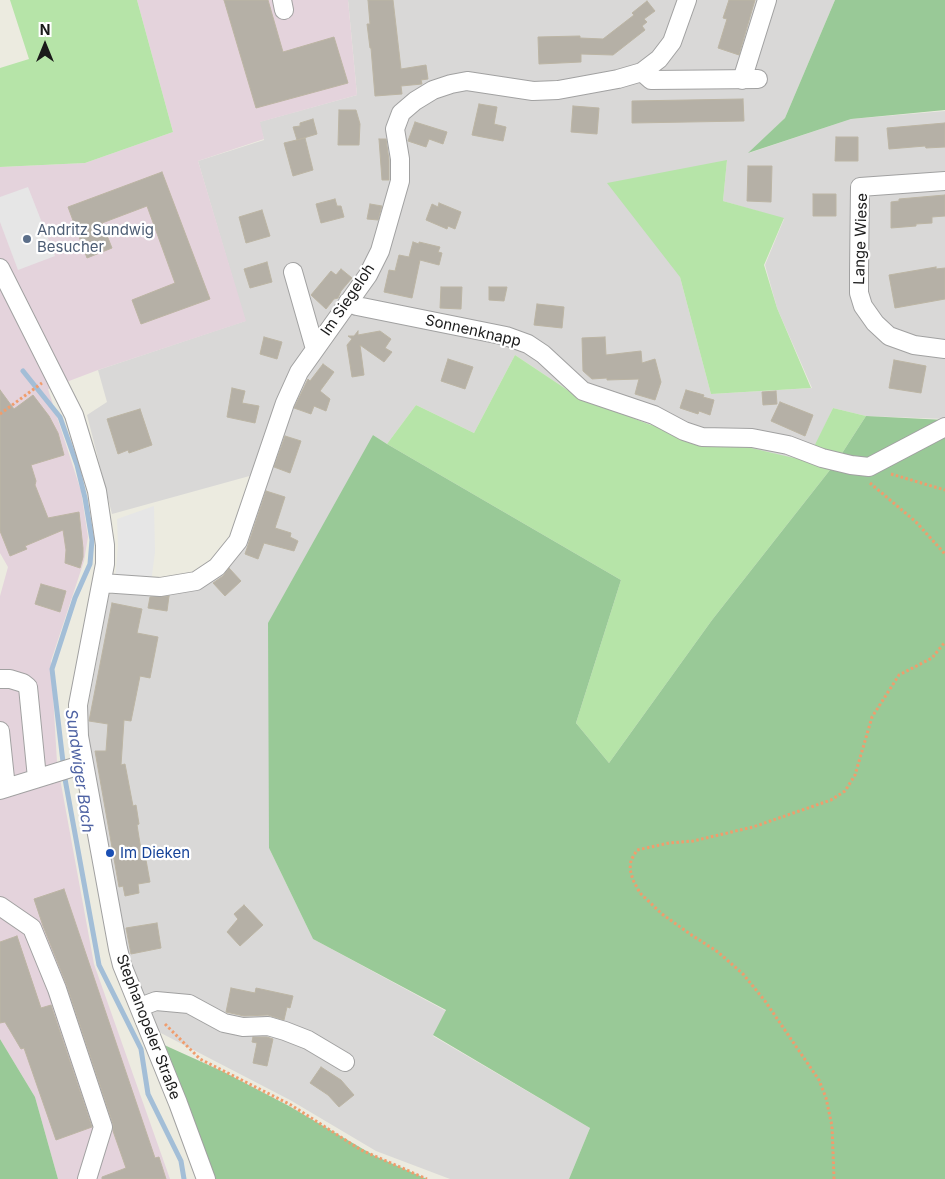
<!DOCTYPE html>
<html>
<head>
<meta charset="utf-8">
<style>
  body { margin:0 }
  #map { position:relative; width:945px; height:1179px; overflow:hidden; background:#ecebe0; font-family:Inter,sans-serif }
  canvas { display:block }
  .north { position:absolute; left:20px; top:20px; width:50px; height:50px; -webkit-text-stroke:4px #fff; paint-order:stroke; rotate:0deg; font-size:14px; font-weight:700; line-height:20px; text-align:center; color:#1a1a1a }
  .north::after { content:''; display:block; margin:auto; width:18px; height:22px; background:#1a1a1a; clip-path:polygon(50% 0,100% 100%,50% 72%,0 100%) }
</style>
</head>
<body>
<div id="map">
<canvas width="945" height="1179"></canvas>
<div class="north">N</div>
</div>
<script>
const ctx = document.querySelector('canvas').getContext('2d');
ctx.lineJoin = 'round';
function paint(path, color) { ctx.fillStyle = color; ctx.fill(path, 'evenodd'); }
const shape = rows => new Path2D(rows.map(r => 'M' + r).join(''));
function trace(path, color, width, dash) { ctx.strokeStyle = color; ctx.lineWidth = width; ctx.lineCap = dash ? 'butt' : 'round'; ctx.setLineDash(dash || []); ctx.stroke(path); }
function write(font, color, halo, rows, align = 'center') {
  ctx.font = font + ' Inter,sans-serif'; ctx.lineWidth = 4.5; ctx.setLineDash([]); ctx.textBaseline = 'middle'; ctx.strokeStyle = halo; ctx.fillStyle = color; for (const [text, x, y, turn = 0] of rows) {
    ctx.save(); ctx.translate(x, y); ctx.rotate((+turn || 0) * Math.PI / 180); ctx.textAlign = isNaN(turn) ? turn : align; if (halo) ctx.strokeText(text, 0, 0); ctx.fillText(text, 0, 0); ctx.restore();
  }
}
paint(shape([
  [348,0,835,0,785,118,749,153,851,119,945,111,945,419,866,416,833,408,808,462,648,424,575,395,515,355,474,433,416,405,387,444,373,435,269,848,313,939,446,1011,433,1036,590,1128,569,1179,450,1179,376,1151,290,1100,157,1031,128,959,85,723,109,594,196,591,241,547,264,472,112,514,87,415,107,402,98,370,245,321,198,161,264,140,259,122,357,95],
  [727,160,723,201,784,219,765,265,777,308,812,388,711,394,680,277]
]), '#d9d8d7');
paint(shape([
  [137,0,348,0,357,95,260,122,264,139,198,161,246,321,98,370,48,389,81,491,88,537,84,561,51,661,57,762,94,964,170,1179,58,1179,35,1097,0,1039,0,596,8,567,0,553,0,167,85,163,173,132]
]), '#e4d3dc');
paint(shape([
  [10,0,137,0,173,132,85,163,0,167,0,68,29,59],
  [727,160,723,201,784,218,764,265,777,308,811,388,711,394,680,277,607,183],
  [515,355,575,395,648,424,807,461,833,408,866,416,837,461,712,620,609,763,576,723,621,580,387,444,416,405,474,433]
]), '#b6e4a8');
paint(shape([
  [835,0,945,0,945,110,851,119,748,153,785,118],
  [866,416,945,420,945,1179,569,1179,590,1128,433,1035,446,1010,313,939,269,848,268,623,373,435,387,444,621,580,576,723,609,763,712,620,837,461],
  [0,1039,35,1097,58,1179,0,1179],
  [162,1044,224,1072,289,1106,375,1156,427,1179,215,1179]
]), '#99c997');
paint(shape([
  [28,187,55,256,18,270,0,222,0,197],
  [154,506,155,552,151,583,115,579,118,546,117,519]
]), '#e6e6e6');
trace(shape([
  [23,371,60,417,77,465,85,498,92,540,90,564,75,598,52,669,65,779,99,965,141,1049,148,1094,181,1161,184,1179]
]), '#a3bed7', 5);
const building = shape([
  [224,0,268,0,283,52,334,37,348,83,256,108,224,0],
  [368,0,393,0,401,69,426,65,428,79,421,80,422,84,401,86,402,94,375,96,371,48,370,48,367,24,370,24,368,0],
  [729,0,755,0,739,55,718,48,727,19,723,18,729,0],
  [647,1,655,11,644,19,647,22,642,26,645,30,613,55,581,54,581,62,539,64,538,37,580,36,580,38,603,39,634,15,632,13,647,1],
  [743,99,744,121,632,123,632,101,743,99],
  [479,104,497,107,494,124,506,127,503,141,472,135,479,104],
  [573,106,599,108,597,134,571,132,573,106],
  [339,110,356,110,360,124,359,145,338,145,339,110],
  [313,119,317,134,297,140,293,127,300,126,300,123,313,119],
  [415,122,447,132,443,144,429,139,426,147,408,141,415,122],
  [945,123,945,147,926,148,925,146,889,149,887,128,945,123],
  [836,137,858,137,858,161,835,161,836,137],
  [305,138,313,170,293,176,284,143,305,138],
  [379,139,386,139,389,160,389,180,382,180,379,139],
  [748,166,772,166,771,202,747,201,748,166],
  [162,172,210,299,141,324,132,300,175,283,147,206,102,223,112,248,87,258,68,207,162,172],
  [813,194,836,194,836,216,813,216,813,194],
  [945,195,945,216,932,217,932,223,916,224,916,226,891,228,891,202,899,201,899,199,945,195],
  [335,199,337,206,341,206,344,217,321,223,316,204,335,199],
  [439,203,461,212,455,229,448,226,447,229,426,220,432,204,438,207,439,203],
  [370,204,382,206,378,220,367,219,370,204],
  [262,210,270,236,246,243,239,217,262,210],
  [413,242,419,244,419,242,440,247,438,252,442,253,439,265,420,260,412,298,384,292,389,270,395,271,399,255,409,257,413,242],
  [267,262,272,282,250,288,244,269,267,262],
  [936,267,936,269,945,268,945,299,895,308,889,275,936,267],
  [341,269,352,278,341,291,338,298,334,299,326,309,311,295,331,271,336,275,341,269],
  [441,287,462,287,461,309,440,308,441,287],
  [489,287,507,287,504,301,489,300,489,287],
  [537,304,564,307,562,328,534,325,537,304],
  [358,331,358,335,380,331,391,339,385,348,392,352,384,362,360,345,364,375,352,377,347,345,352,339,348,336,354,336,358,331],
  [264,337,282,342,277,359,260,354,264,337],
  [605,337,606,355,641,351,642,363,655,359,661,382,655,400,635,394,639,379,607,380,607,378,592,379,583,371,582,338,605,337],
  [448,359,473,367,465,389,441,381,448,359],
  [894,360,926,366,921,393,889,388,894,360],
  [323,364,334,372,320,391,330,399,326,411,314,406,311,414,294,408,308,379,310,381,323,364],
  [232,388,245,391,242,403,259,406,255,423,227,417,232,388],
  [0,390,14,409,33,395,49,416,58,433,64,455,31,465,36,481,35,485,48,518,79,512,83,548,83,557,80,568,65,563,66,550,63,530,25,546,27,549,10,556,0,531,0,390],
  [686,390,704,395,703,397,714,400,710,415,699,411,698,414,680,408,686,390],
  [776,391,777,404,763,405,762,392,776,391],
  [780,402,813,415,805,436,771,421,780,402],
  [140,409,152,445,129,453,128,450,118,454,107,419,140,409],
  [285,436,301,441,290,473,274,467,285,436],
  [266,491,285,497,275,528,291,533,290,537,298,541,294,551,264,543,258,559,245,554,266,491],
  [229,568,241,581,225,596,213,583,223,576,229,568],
  [41,584,66,591,60,612,35,604,41,584],
  [169,596,167,611,148,608,150,597,169,596],
  [112,603,142,609,137,633,158,637,150,678,140,676,131,721,124,720,121,765,125,764,133,806,136,805,139,824,137,825,141,850,144,849,150,882,138,884,139,893,125,896,123,886,119,887,95,751,106,751,108,724,89,721,112,603],
  [64,889,155,1158,159,1157,166,1179,102,1179,102,1177,126,1168,113,1131,113,1124,67,986,43,926,34,899,64,889],
  [244,905,263,925,240,946,227,932,238,919,234,914,244,905],
  [157,923,161,948,131,954,126,928,157,923],
  [17,936,41,1008,51,1005,92,1127,56,1140,24,1048,21,1049,5,1022,0,1023,0,942,17,936],
  [231,988,255,993,256,988,293,996,290,1008,287,1007,284,1020,268,1015,244,1016,226,1012,231,988],
  [253,1037,267,1037,273,1039,267,1066,253,1063,257,1043,252,1042,253,1037],
  [321,1067,341,1080,354,1095,339,1107,328,1095,310,1083,321,1067]
]);
paint(building, '#b5b0a6');
trace(building, '#bcb5a4', 1);
const minor = shape([
  [282,0,284,10],
  [642,72,651,80,758,79],
  [742,80,767,0],
  [945,181,860,187,859,272,859,293,863,306,875,323,889,336,914,345,945,349],
  [0,268,74,415,97,491,105,545,105,564,78,705,79,736,118,949,122,965,178,1103,206,1179],
  [293,272,315,349],
  [348,302,357,306,506,336,528,344,543,354,583,391,654,415,684,431,702,437,752,438,788,445,822,458,851,465,869,467,945,427],
  [102,583,160,587,196,581,217,567,238,541,285,403,299,372,368,275,380,251,400,181,400,159,395,129,401,113,415,101,433,90,451,84,467,81,533,91,558,90,618,79,642,72,659,59,672,42,687,0],
  [0,679,10,679,23,683,28,687,37,778],
  [0,731,6,788],
  [0,790,84,764],
  [0,906,32,928,57,989,103,1127,87,1179],
  [140,1007,156,1001,189,1004,224,1023,243,1027,268,1026,285,1031,308,1040,345,1062]
]);
trace(minor, '#a1a1a1', 20);
trace(shape([
  [0,414,42,383],
  [891,474,945,490],
  [870,483,916,522,945,554],
  [165,1024,200,1059,291,1105,361,1150,427,1179],
  [834,1179,832,1126,826,1098,819,1080,765,1001,743,974,718,952,690,934,662,914,640,893,633,880,630,869,631,860,637,850,669,843,693,841,753,827,831,800,845,791,855,775,872,717,899,675,932,658,945,642]
]), '#f09d6d', 3, [2.5, 2.5]);
trace(minor, '#fff', 18);
for (const [x, y, r, color] of [
  [27,239,5,"#5c6f8a"],
  [110,853,5,"#1a4fb4"]
]) { const dot = new Path2D(); dot.arc(x, y, r, 0, 2 * Math.PI); ctx.fillStyle = color; ctx.fill(dot); trace(dot, '#fff', 2); }
write('15px', '#4e5e75', '#fff', [
  ["Andritz Sundwig",37,230],
  ["Besucher",37,247]
], 'left');
write('15px', '#1a1a1a', '#fff', [
  ["Lange Wiese",861,239,-88],
  ["Im Siegeloh",348,300,-56],
  ["Sonnenknapp",473,331,13],
  ["Stephanopeler Straße",148,1027,69]
]);
write('15px', '#164399', '#fff', [
  ["Im Dieken",120,853]
], 'left');
write('italic 16px', '#4e62a3', '#fff', [
  ["Sundwiger Bach",79,771,82]
]);
</script>
</body>
</html>
